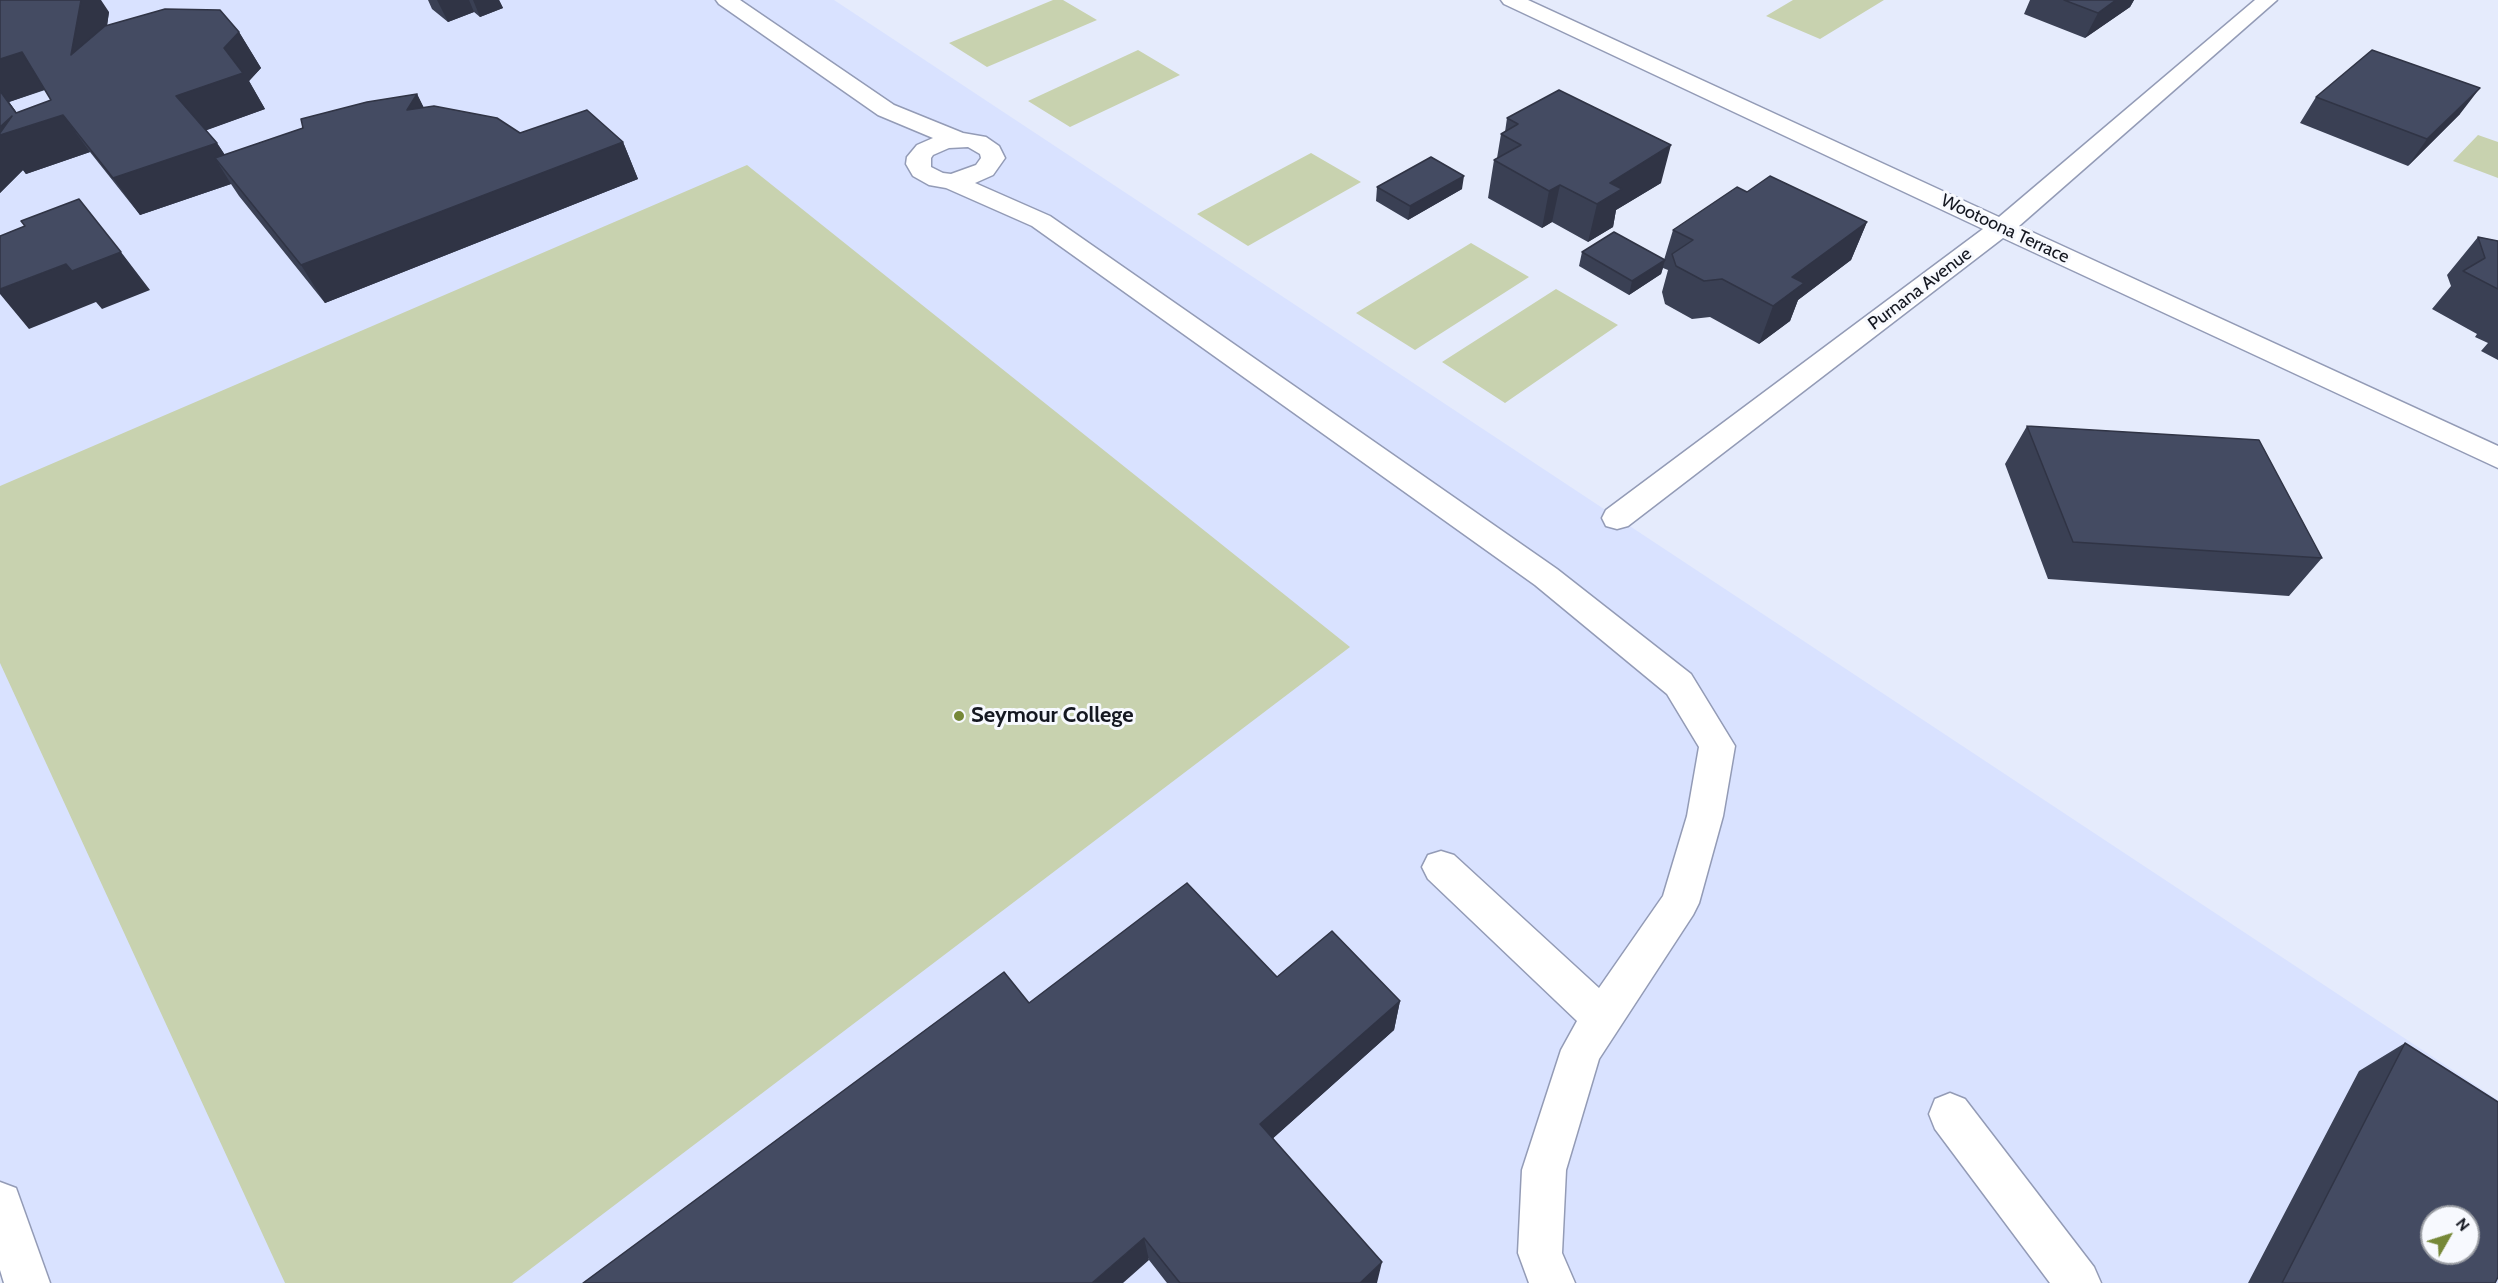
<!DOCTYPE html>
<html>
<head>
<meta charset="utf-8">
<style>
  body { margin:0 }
  #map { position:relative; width:2498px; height:1283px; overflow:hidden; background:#e5ebfc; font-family:Cabin,sans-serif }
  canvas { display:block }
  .north { position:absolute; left:2420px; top:1205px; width:60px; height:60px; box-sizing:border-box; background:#f7f9fe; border:2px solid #9c9fa5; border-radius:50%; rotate:51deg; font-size:16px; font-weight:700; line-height:24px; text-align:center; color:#141720 }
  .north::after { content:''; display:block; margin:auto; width:21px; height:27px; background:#768838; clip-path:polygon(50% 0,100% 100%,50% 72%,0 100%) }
</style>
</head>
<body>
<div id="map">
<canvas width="2498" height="1283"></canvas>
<div class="north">N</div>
</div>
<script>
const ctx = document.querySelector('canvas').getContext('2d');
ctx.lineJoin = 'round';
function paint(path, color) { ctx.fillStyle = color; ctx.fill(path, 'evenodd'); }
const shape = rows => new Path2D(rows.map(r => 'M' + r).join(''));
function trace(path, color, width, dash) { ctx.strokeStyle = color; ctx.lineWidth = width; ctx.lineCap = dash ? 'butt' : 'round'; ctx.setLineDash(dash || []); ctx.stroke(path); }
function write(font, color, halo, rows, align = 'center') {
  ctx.font = font + ' Cabin,sans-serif'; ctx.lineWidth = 6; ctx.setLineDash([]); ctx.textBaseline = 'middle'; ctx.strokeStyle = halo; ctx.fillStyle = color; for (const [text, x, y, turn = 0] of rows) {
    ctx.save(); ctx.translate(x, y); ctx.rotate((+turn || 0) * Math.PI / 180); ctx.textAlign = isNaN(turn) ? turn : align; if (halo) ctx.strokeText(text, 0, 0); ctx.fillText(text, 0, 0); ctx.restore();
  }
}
paint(shape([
  [44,0,834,0,2498,1100,2498,1283,27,1283,0,1204,0,13],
  [2432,1217,2468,1217,2468,1253,2432,1253]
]), '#d9e2ff');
paint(shape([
  [1053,0,1063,0,1097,20,987,67,949,43],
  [1793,0,1884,0,1820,39,1766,16],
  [1138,50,1180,75,1070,127,1028,101],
  [2478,135,2498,142,2498,178,2453,161],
  [1311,153,1361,182,1248,246,1197,214],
  [747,165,1350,647,512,1283,285,1283,0,663,0,486],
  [1471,243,1529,277,1415,350,1356,313],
  [1556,289,1618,325,1505,403,1442,362]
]), '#c8d2af');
const lane = shape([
  [716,0,740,0,894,105,963,133,986,137,999,146,1005,158,993,175,975,183,1050,216,1557,569,1691,674,1735,746,1723,816,1699,903,1693,915,1599,1059,1566,1170,1562,1253,1575,1283,1529,1283,1518,1253,1522,1170,1561,1050,1577,1021,1428,879,1422,867,1428,855,1441,851,1454,855,1599,988,1663,896,1687,816,1699,747,1667,694,1535,585,1032,226,946,188,929,185,913,176,906,164,907,157,917,145,933,138,878,115,719,4,716,0],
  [968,147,980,154,981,158,976,165,951,174,943,173,931,167,931,158,933,155,949,148,968,147],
  [1950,1093,1965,1099,2094,1267,2101,1283,2050,1283,1935,1129,1929,1114,1935,1099,1950,1093]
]);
const street = shape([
  [1501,0,1528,0,1999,217,2255,0,2277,0,2019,226,2498,446,2498,468,2003,238,1628,526,1617,529,1606,526,1602,518,1606,510,1983,229,1504,4,1501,0]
]);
const secondary = shape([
  [0,1182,16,1188,50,1283,4,1283,0,1270,0,1182]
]);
trace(lane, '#939bb6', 3);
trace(street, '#939bb6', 3);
trace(secondary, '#939bb6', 3);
paint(lane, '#fff');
paint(street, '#fff');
paint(secondary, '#fff');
paint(shape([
  [0,0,109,12,107,26,239,32,261,68,249,81,265,109,206,130,217,143,225,155,417,94,424,108,520,133,623,142,638,179,325,303,239,196,231,184,140,215,90,152,26,174,23,170,0,193],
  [45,90,51,100,17,113,9,102],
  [428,0,499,0,503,8,480,17,474,12,448,22,432,9],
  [2030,0,2134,0,2130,7,2085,38,2024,14],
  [2316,97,2460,114,2408,166,2300,123],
  [1507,118,1661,183,1616,210,1613,227,1588,242,1552,222,1542,228,1488,198,1494,160,1497,158,1501,134,1505,132],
  [1377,187,1462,189,1408,220,1376,201],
  [1747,192,1867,222,1851,260,1798,300,1790,321,1759,344,1710,317,1692,319,1665,304,1662,292,1668,270,1663,268,1661,274,1629,295,1579,266,1582,252,1664,260,1673,230],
  [2478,237,2498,241,2498,360,2481,351,2488,343,2475,337,2477,334,2432,309,2451,286,2447,275],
  [2027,426,2322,558,2289,596,2048,579,2005,464],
  [1277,977,1400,1001,1394,1030,1273,1138,1377,1283,1167,1283,1149,1260,1029,1003],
  [2405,1043,2495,1283,2248,1283,2359,1071]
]), '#3a4054');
paint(shape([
  [81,0,101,0,109,12,97,92,71,55],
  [437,0,469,0,474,12,448,22],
  [473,0,499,0,503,8,480,17],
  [2116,0,2134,0,2130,7,2085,38,2098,13],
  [239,32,261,68,249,81,265,109,199,133,176,96],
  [22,52,49,88,9,102,27,127,63,115,90,152,26,174,23,170,0,193,0,59],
  [2480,88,2460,114,2408,166,2427,139],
  [417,94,435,131,407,110],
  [623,142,638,179,325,303,301,265],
  [217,143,241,180,215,158,231,184,140,215,113,178],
  [1671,145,1661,183,1616,210,1613,227,1588,242,1597,204,1610,183],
  [1464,176,1462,189,1408,220,1410,206],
  [1560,185,1552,222,1542,228,1549,191],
  [1867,222,1851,260,1798,300,1790,321,1759,344,1773,306,1792,277],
  [121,252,150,290,102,309,96,302,29,329,0,294,0,289,66,264],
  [1665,260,1661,274,1629,295,1632,281],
  [1400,1001,1394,1030,1260,1150,1260,1124],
  [1144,1238,1149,1260,1123,1283,1092,1283],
  [1382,1262,1377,1283,1360,1283]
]), '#303445');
const building = shape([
  [0,0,81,0,71,55,105,26,165,9,220,10,239,32,224,48,243,73,176,96,217,143,113,178,63,115,0,135,0,133,12,116,0,127,0,91,16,113,51,100,22,52,0,59,0,0],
  [2064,0,2116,0,2098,13,2064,0],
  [2372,50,2480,88,2427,139,2316,97,2372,50],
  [1559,90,1671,145,1610,183,1622,189,1597,204,1560,185,1549,191,1494,160,1521,145,1501,134,1518,124,1507,118,1559,90],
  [417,94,407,110,434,106,497,118,520,133,587,110,623,142,301,265,215,158,303,128,301,119,367,102,417,94],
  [1431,157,1464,176,1410,206,1377,187,1431,157],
  [1770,176,1867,222,1792,277,1804,283,1773,306,1722,279,1704,281,1676,266,1672,254,1693,240,1673,230,1737,187,1747,192,1770,176],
  [79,199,121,252,72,271,66,264,0,289,0,236,25,226,21,221,79,199],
  [1614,232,1665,260,1632,281,1582,252,1614,232],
  [2478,237,2498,241,2498,289,2463,271,2485,258,2478,237],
  [2027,426,2259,440,2322,558,2073,542,2027,426],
  [1187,883,1277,977,1332,931,1400,1001,1260,1124,1382,1262,1360,1283,1180,1283,1144,1238,1092,1283,583,1283,1004,972,1029,1003,1187,883],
  [2405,1043,2498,1102,2498,1277,2495,1283,2282,1283,2405,1043],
  [2432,1217,2468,1217,2468,1253,2432,1253,2432,1217]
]);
paint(building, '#444b62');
trace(building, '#303445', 1.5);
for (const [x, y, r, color] of [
  [959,716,6,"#768838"]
]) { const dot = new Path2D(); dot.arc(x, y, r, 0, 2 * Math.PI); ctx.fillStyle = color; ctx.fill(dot); trace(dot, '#f7f9fe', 2); }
write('18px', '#141720', '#f7f9fe', [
  ["Wootoona Terrace",2005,229,25],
  ["Purnana Avenue",1920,289,-37]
]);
write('bold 22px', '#141720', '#f7f9fe', [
  ["Seymour College",971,716]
], 'left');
</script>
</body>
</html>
